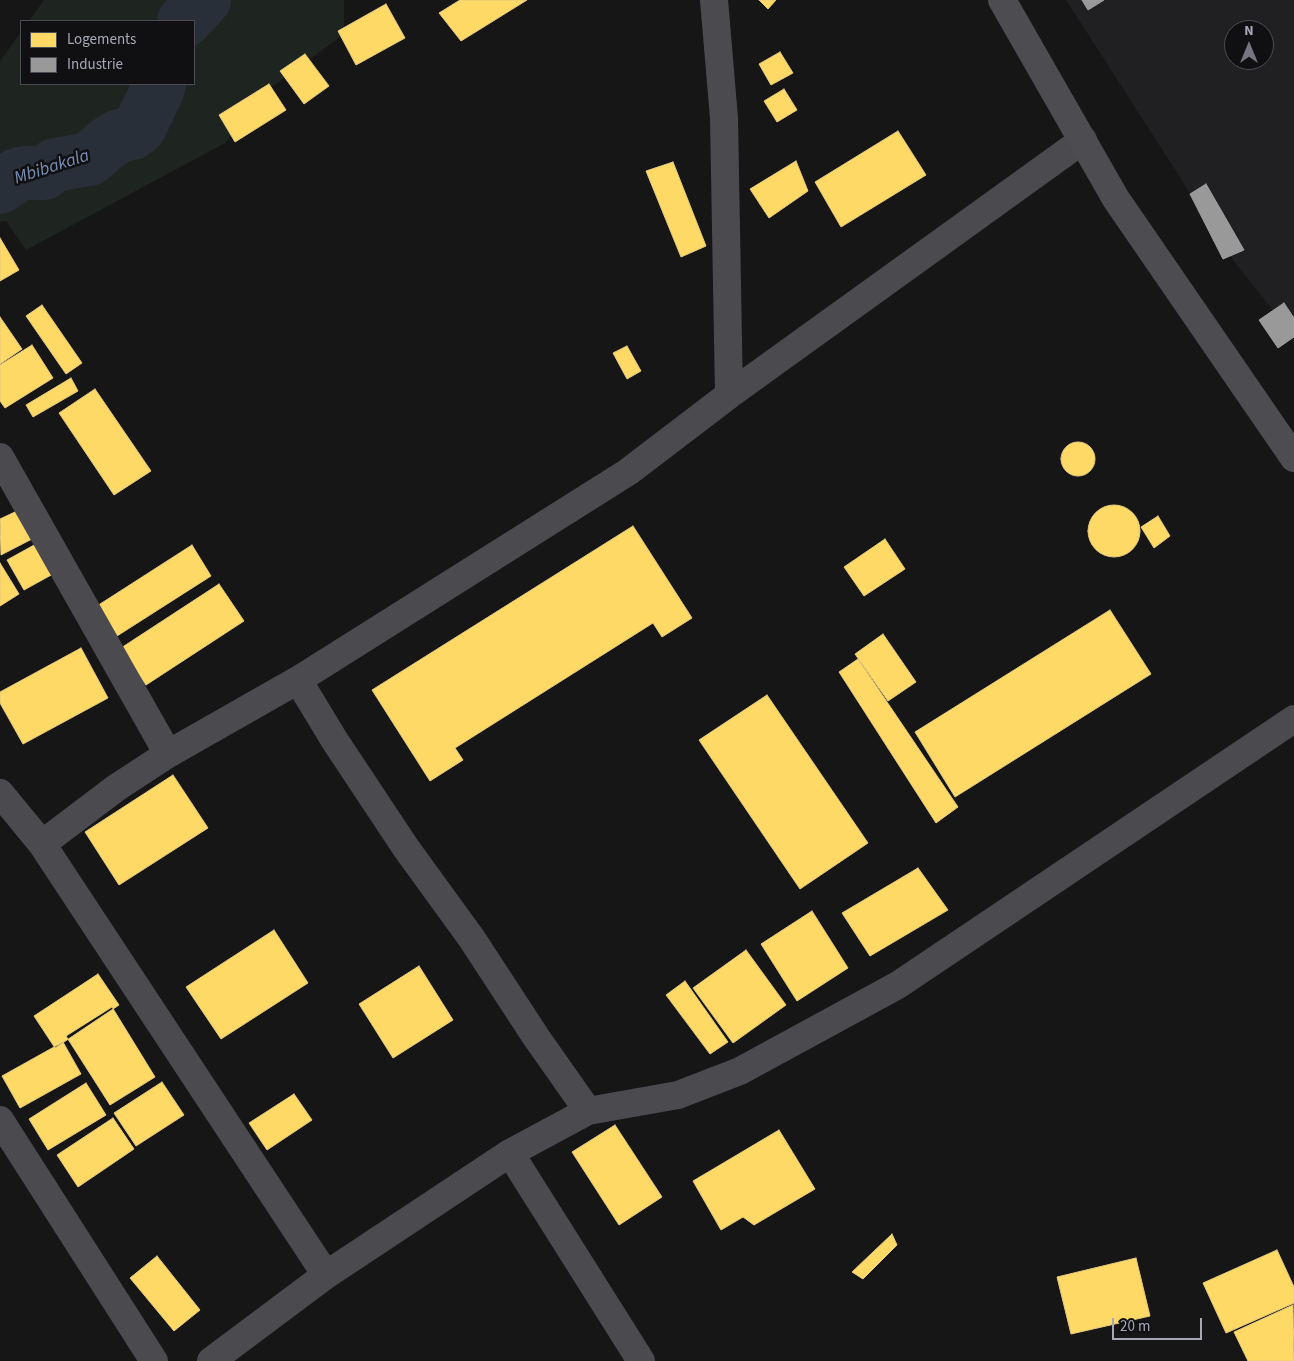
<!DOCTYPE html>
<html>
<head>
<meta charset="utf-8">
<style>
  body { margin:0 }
  #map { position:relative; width:1294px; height:1361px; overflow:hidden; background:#161616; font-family:"Source Sans 3",sans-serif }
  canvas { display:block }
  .legend { position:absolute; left:20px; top:20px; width:175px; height:65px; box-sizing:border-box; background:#101012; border:1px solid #4c4d54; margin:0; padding:6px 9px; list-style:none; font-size:15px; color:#a6a8b8 }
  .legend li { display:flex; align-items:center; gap:10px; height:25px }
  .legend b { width:25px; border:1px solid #4c4d54 }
  .north { position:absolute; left:1224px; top:20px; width:50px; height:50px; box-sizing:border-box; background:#101012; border:1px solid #4c4d54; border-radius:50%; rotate:0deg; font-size:14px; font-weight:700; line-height:20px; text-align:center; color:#a6a8b8 }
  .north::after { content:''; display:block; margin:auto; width:18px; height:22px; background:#74757f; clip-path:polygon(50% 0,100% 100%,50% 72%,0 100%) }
  .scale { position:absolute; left:1112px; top:1318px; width:90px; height:22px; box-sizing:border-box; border:2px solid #a6a8b8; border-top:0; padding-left:6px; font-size:15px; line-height:18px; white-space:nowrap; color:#a6a8b8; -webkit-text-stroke:4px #101012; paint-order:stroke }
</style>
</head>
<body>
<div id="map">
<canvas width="1294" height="1361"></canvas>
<ul class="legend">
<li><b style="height:14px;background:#ffd966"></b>Logements</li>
<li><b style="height:14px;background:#999"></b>Industrie</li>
</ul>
<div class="north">N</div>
<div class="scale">20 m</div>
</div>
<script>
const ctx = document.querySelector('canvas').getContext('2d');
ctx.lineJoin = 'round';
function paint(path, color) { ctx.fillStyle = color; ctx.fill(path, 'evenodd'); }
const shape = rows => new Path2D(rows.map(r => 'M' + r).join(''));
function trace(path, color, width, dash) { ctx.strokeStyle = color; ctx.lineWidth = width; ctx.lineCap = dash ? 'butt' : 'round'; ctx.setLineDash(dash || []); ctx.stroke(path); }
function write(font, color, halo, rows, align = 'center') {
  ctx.font = font + ' "Source Sans 3",sans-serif'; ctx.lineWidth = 5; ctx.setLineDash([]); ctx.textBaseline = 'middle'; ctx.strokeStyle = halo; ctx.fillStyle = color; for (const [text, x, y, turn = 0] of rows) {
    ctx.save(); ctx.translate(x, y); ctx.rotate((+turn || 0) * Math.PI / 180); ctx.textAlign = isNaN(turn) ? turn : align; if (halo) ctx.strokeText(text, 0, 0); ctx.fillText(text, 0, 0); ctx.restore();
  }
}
paint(shape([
  [1066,0,1294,0,1294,337,1233,260],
  [1234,30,1264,30,1264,60,1234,60]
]), '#202022');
paint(shape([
  [44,0,344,0,344,34,269,89,225,143,26,250,6,221,0,222,0,61,21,32,21,84,194,84,194,21,29,21]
]), '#1e2520');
const homes = shape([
  [460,0,527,0,461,41,439,13,460,0],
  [759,0,776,0,768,9,759,0],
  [386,4,405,38,356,65,338,31,386,4],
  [780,52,793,73,771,85,759,64,780,52],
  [305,54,329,86,304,104,280,71,305,54],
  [269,84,286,110,235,142,219,115,269,84],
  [784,89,797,110,777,122,764,101,784,89],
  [898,131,926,175,841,227,815,182,898,131],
  [796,161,808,191,769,218,750,189,796,161],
  [673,162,706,246,681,257,646,171,673,162],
  [0,238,19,270,0,281,0,238],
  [42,305,82,363,66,374,26,316,42,305],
  [0,317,22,349,0,364,0,317],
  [32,345,53,378,5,408,0,401,0,365,32,345],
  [627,346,641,371,627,379,613,353,627,346],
  [71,378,78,391,33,417,26,405,71,378],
  [95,389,151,471,114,495,59,413,95,389],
  '1061 459a17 17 0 1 1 34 0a17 17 0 1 1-34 0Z',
  '1088 531a26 26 0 1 1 52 0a26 26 0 1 1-52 0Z',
  [17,511,32,539,1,555,0,519,17,511],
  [1158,516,1170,536,1154,548,1141,527,1158,516],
  [633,526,692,618,662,637,653,623,455,748,463,760,430,781,372,690,633,526],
  [885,539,905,569,864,596,844,567,885,539],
  [36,544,53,574,24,590,7,560,36,544],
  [192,545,211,576,117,636,97,606,192,545],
  [0,563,19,594,0,606,0,563],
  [219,584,244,621,146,685,121,648,219,584],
  [1110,610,1151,674,955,797,915,732,1110,610],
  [883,634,916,682,888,701,855,654,883,634],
  [81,648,108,698,23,744,0,703,0,692,81,648],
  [858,659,958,807,936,823,839,672,858,659],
  [767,695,868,843,800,889,699,740,767,695],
  [173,775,208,828,119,885,85,832,173,775],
  [918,868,948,910,870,956,842,913,918,868],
  [812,911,848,968,797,1001,761,944,812,911],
  [274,930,308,983,221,1039,186,987,274,930],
  [746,950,786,1005,733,1043,693,988,746,950],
  [419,966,453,1020,393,1058,359,1004,419,966],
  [98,974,119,1005,55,1048,34,1016,98,974],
  [685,981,728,1042,710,1054,666,995,685,981],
  [112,1007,155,1077,110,1105,66,1036,112,1007],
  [63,1042,81,1074,20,1108,2,1076,63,1042],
  [162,1082,184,1115,136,1146,114,1113,162,1082],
  [86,1083,106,1115,48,1150,29,1119,86,1083],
  [294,1094,312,1120,267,1150,249,1123,294,1094],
  [113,1118,134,1149,78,1187,57,1155,113,1118],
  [615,1125,662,1197,619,1225,572,1152,615,1125],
  [779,1130,815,1189,754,1225,743,1217,721,1230,693,1181,779,1130],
  [892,1234,897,1245,863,1279,852,1272,892,1234],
  [1277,1250,1294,1287,1294,1303,1226,1333,1203,1283,1277,1250],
  [157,1256,200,1310,174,1331,130,1278,157,1256],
  [1136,1258,1150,1316,1071,1334,1057,1277,1136,1258],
  [1293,1305,1294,1361,1248,1361,1234,1332,1293,1305]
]);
paint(homes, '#ffd966');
trace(homes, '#e4ca7f', 1);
const industry = shape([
  [1082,0,1104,0,1088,10,1082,0],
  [1206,184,1244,250,1223,259,1190,194,1206,184],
  [1284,303,1294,318,1294,337,1278,348,1259,320,1284,303]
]);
paint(industry, '#999');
trace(industry, '#9d9ea2', 1);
trace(shape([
  [184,21,204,0],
  [0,187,17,175,24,173,44,173,55,165,89,159,108,143,119,136,132,133,139,128,157,91,159,84]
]), '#282f39', 54);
trace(shape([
  [714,0,724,118,729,395],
  [0,457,168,754],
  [298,680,628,472,729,395,1083,140],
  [0,793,42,844,326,1275],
  [42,844,116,788,168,754,298,680,335,741,406,848,472,939,536,1037,588,1111],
  [0,1120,154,1361],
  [211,1361,326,1275,510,1153],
  [641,1361,510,1153,588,1111,678,1095,740,1071,898,985,1294,719]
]), '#4a4a4f', 28);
trace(shape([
  [1002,0,1116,199,1294,458]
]), '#4c4c51', 28);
write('italic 18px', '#7a8fb6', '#101012', [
  ["Mbibakala",52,168,-18]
]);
</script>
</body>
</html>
